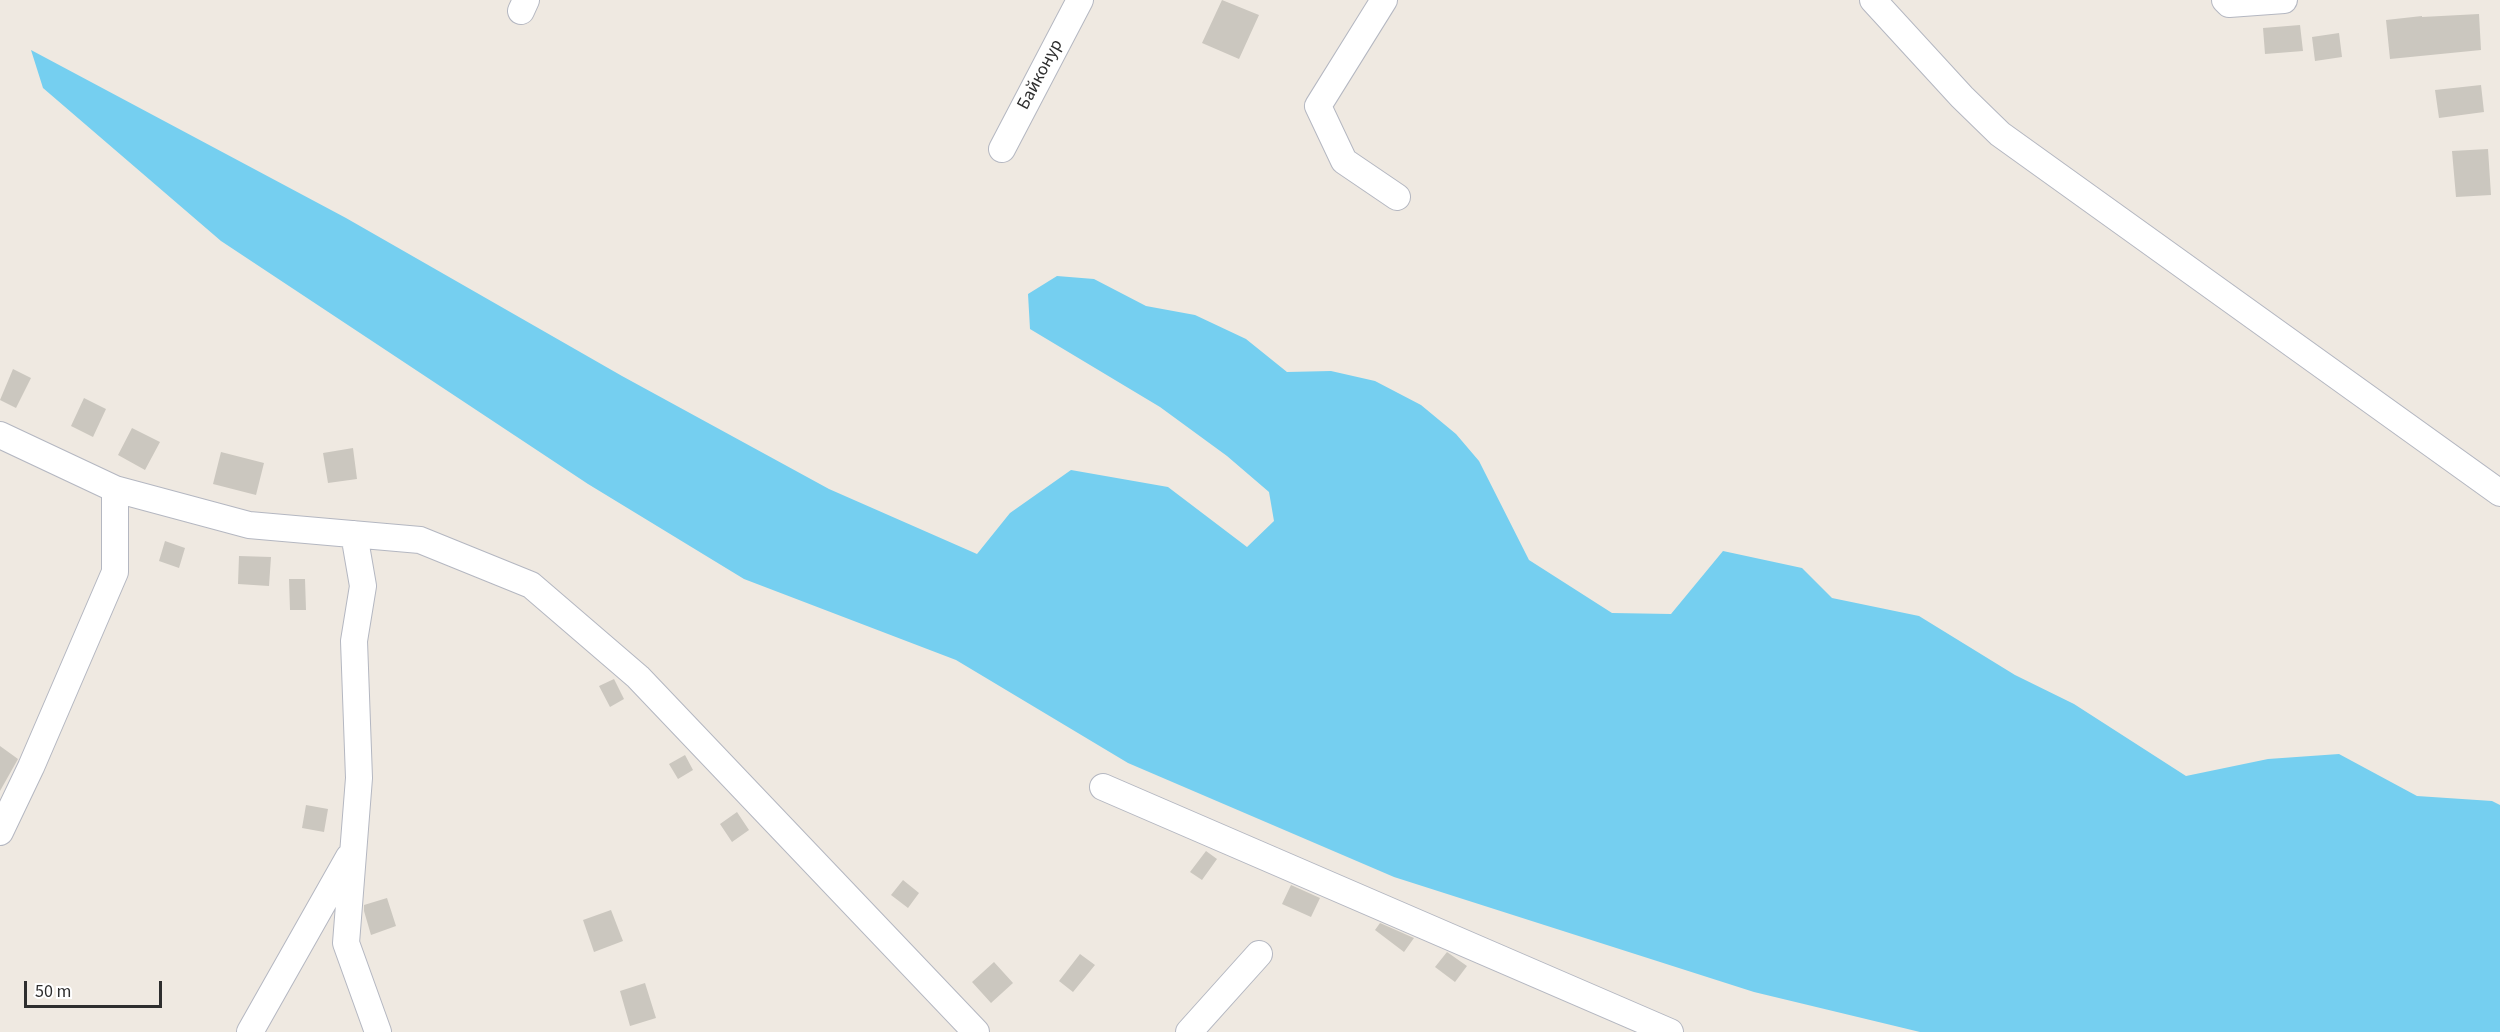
<!DOCTYPE html>
<html>
<head>
<meta charset="utf-8">
<style>
  body { margin:0 }
  #map { position:relative; width:2500px; height:1032px; overflow:hidden; background:#efe9e1; font-family:"Source Sans 3",sans-serif }
  canvas { display:block }
  .scale { position:absolute; left:24px; top:981px; width:138px; height:27px; box-sizing:border-box; border:3px solid #2e2e2e; border-top:0; padding-left:8px; font-size:18px; line-height:21px; white-space:nowrap; color:#2e2e2e; -webkit-text-stroke:4px #fff; paint-order:stroke }
</style>
</head>
<body>
<div id="map">
<canvas width="2500" height="1032"></canvas>
<div class="scale">50 m</div>
</div>
<script>
const ctx = document.querySelector('canvas').getContext('2d');
ctx.lineJoin = 'round';
function paint(path, color) { ctx.fillStyle = color; ctx.fill(path, 'evenodd'); }
const shape = rows => new Path2D(rows.map(r => 'M' + r).join(''));
function trace(path, color, width, dash) { ctx.strokeStyle = color; ctx.lineWidth = width; ctx.lineCap = dash ? 'butt' : 'round'; ctx.setLineDash(dash || []); ctx.stroke(path); }
function write(font, color, halo, rows, align = 'center') {
  ctx.font = font + ' "Source Sans 3",sans-serif'; ctx.lineWidth = 5; ctx.setLineDash([]); ctx.textBaseline = 'middle'; ctx.strokeStyle = halo; ctx.fillStyle = color; for (const [text, x, y, turn = 0] of rows) {
    ctx.save(); ctx.translate(x, y); ctx.rotate((+turn || 0) * Math.PI / 180); ctx.textAlign = isNaN(turn) ? turn : align; if (halo) ctx.strokeText(text, 0, 0); ctx.fillText(text, 0, 0); ctx.restore();
  }
}
paint(shape([
  [31,50,346,218,622,376,829,489,977,554,1010,513,1071,470,1168,487,1247,547,1274,521,1269,492,1227,456,1160,407,1030,329,1028,294,1057,276,1094,279,1146,306,1195,315,1246,339,1287,372,1331,371,1375,381,1421,405,1456,434,1479,461,1529,560,1612,613,1671,614,1723,551,1802,568,1832,598,1919,616,2015,675,2074,704,2186,776,2268,759,2339,754,2417,796,2492,801,2500,805,2500,1032,1920,1032,1754,992,1394,877,1128,763,956,660,744,579,588,484,221,241,43,88]
]), '#75cff0');
paint(shape([
  [1222,0,1259,15,1239,59,1202,43],
  [2479,14,2481,50,2390,59,2386,20,2422,16,2422,17],
  [2300,25,2303,51,2265,54,2263,28],
  [2339,33,2342,57,2315,61,2312,37],
  [2481,85,2484,112,2439,118,2435,90],
  [2488,149,2491,195,2456,197,2452,151],
  [13,369,31,378,16,408,0,400],
  [84,398,106,409,93,437,71,426],
  [132,428,160,442,145,470,118,455],
  [353,448,357,479,328,483,323,453],
  [221,452,264,463,256,495,213,484],
  [165,541,185,548,179,568,159,561],
  [239,556,271,557,269,586,238,584],
  [289,579,305,579,306,610,290,610],
  [614,679,624,699,610,707,599,686],
  [0,746,18,759,0,791],
  [685,755,693,770,678,779,669,764],
  [306,805,328,809,324,832,302,828],
  [737,812,749,830,732,842,720,824],
  [1206,851,1217,859,1202,880,1190,872],
  [903,880,919,893,908,908,891,895],
  [1291,885,1320,898,1311,917,1282,904],
  [387,898,396,926,371,935,364,911,364,905],
  [611,910,623,941,594,952,583,920],
  [1380,923,1414,938,1404,952,1375,930],
  [1447,952,1467,966,1455,982,1435,967],
  [1080,954,1095,965,1073,992,1059,981],
  [994,962,1013,983,991,1003,972,982],
  [645,983,656,1018,630,1026,620,991]
]), '#cbc7bf');
const minor = shape([
  [1384,0,1318,106,1344,161,1397,197],
  [1873,0,1962,97,2000,134,2500,493],
  [2225,0,2229,4,2284,0],
  [521,11,526,0],
  [1002,149,1080,0],
  [0,435,115,489,249,525,420,540,531,585,638,677,976,1032],
  [354,534,363,586,354,641,359,778,346,943,378,1032],
  [1103,787,1670,1032],
  [0,832,31,767,115,572,115,489],
  [250,1032,349,857],
  [1189,1032,1259,954]
]);
trace(minor, '#b4b7c1', 28);
trace(minor, '#fff', 26);
write('18px', '#2e2e2e', '#fff', [
  ["Байконур",1041,75,-62]
]);
</script>
</body>
</html>
